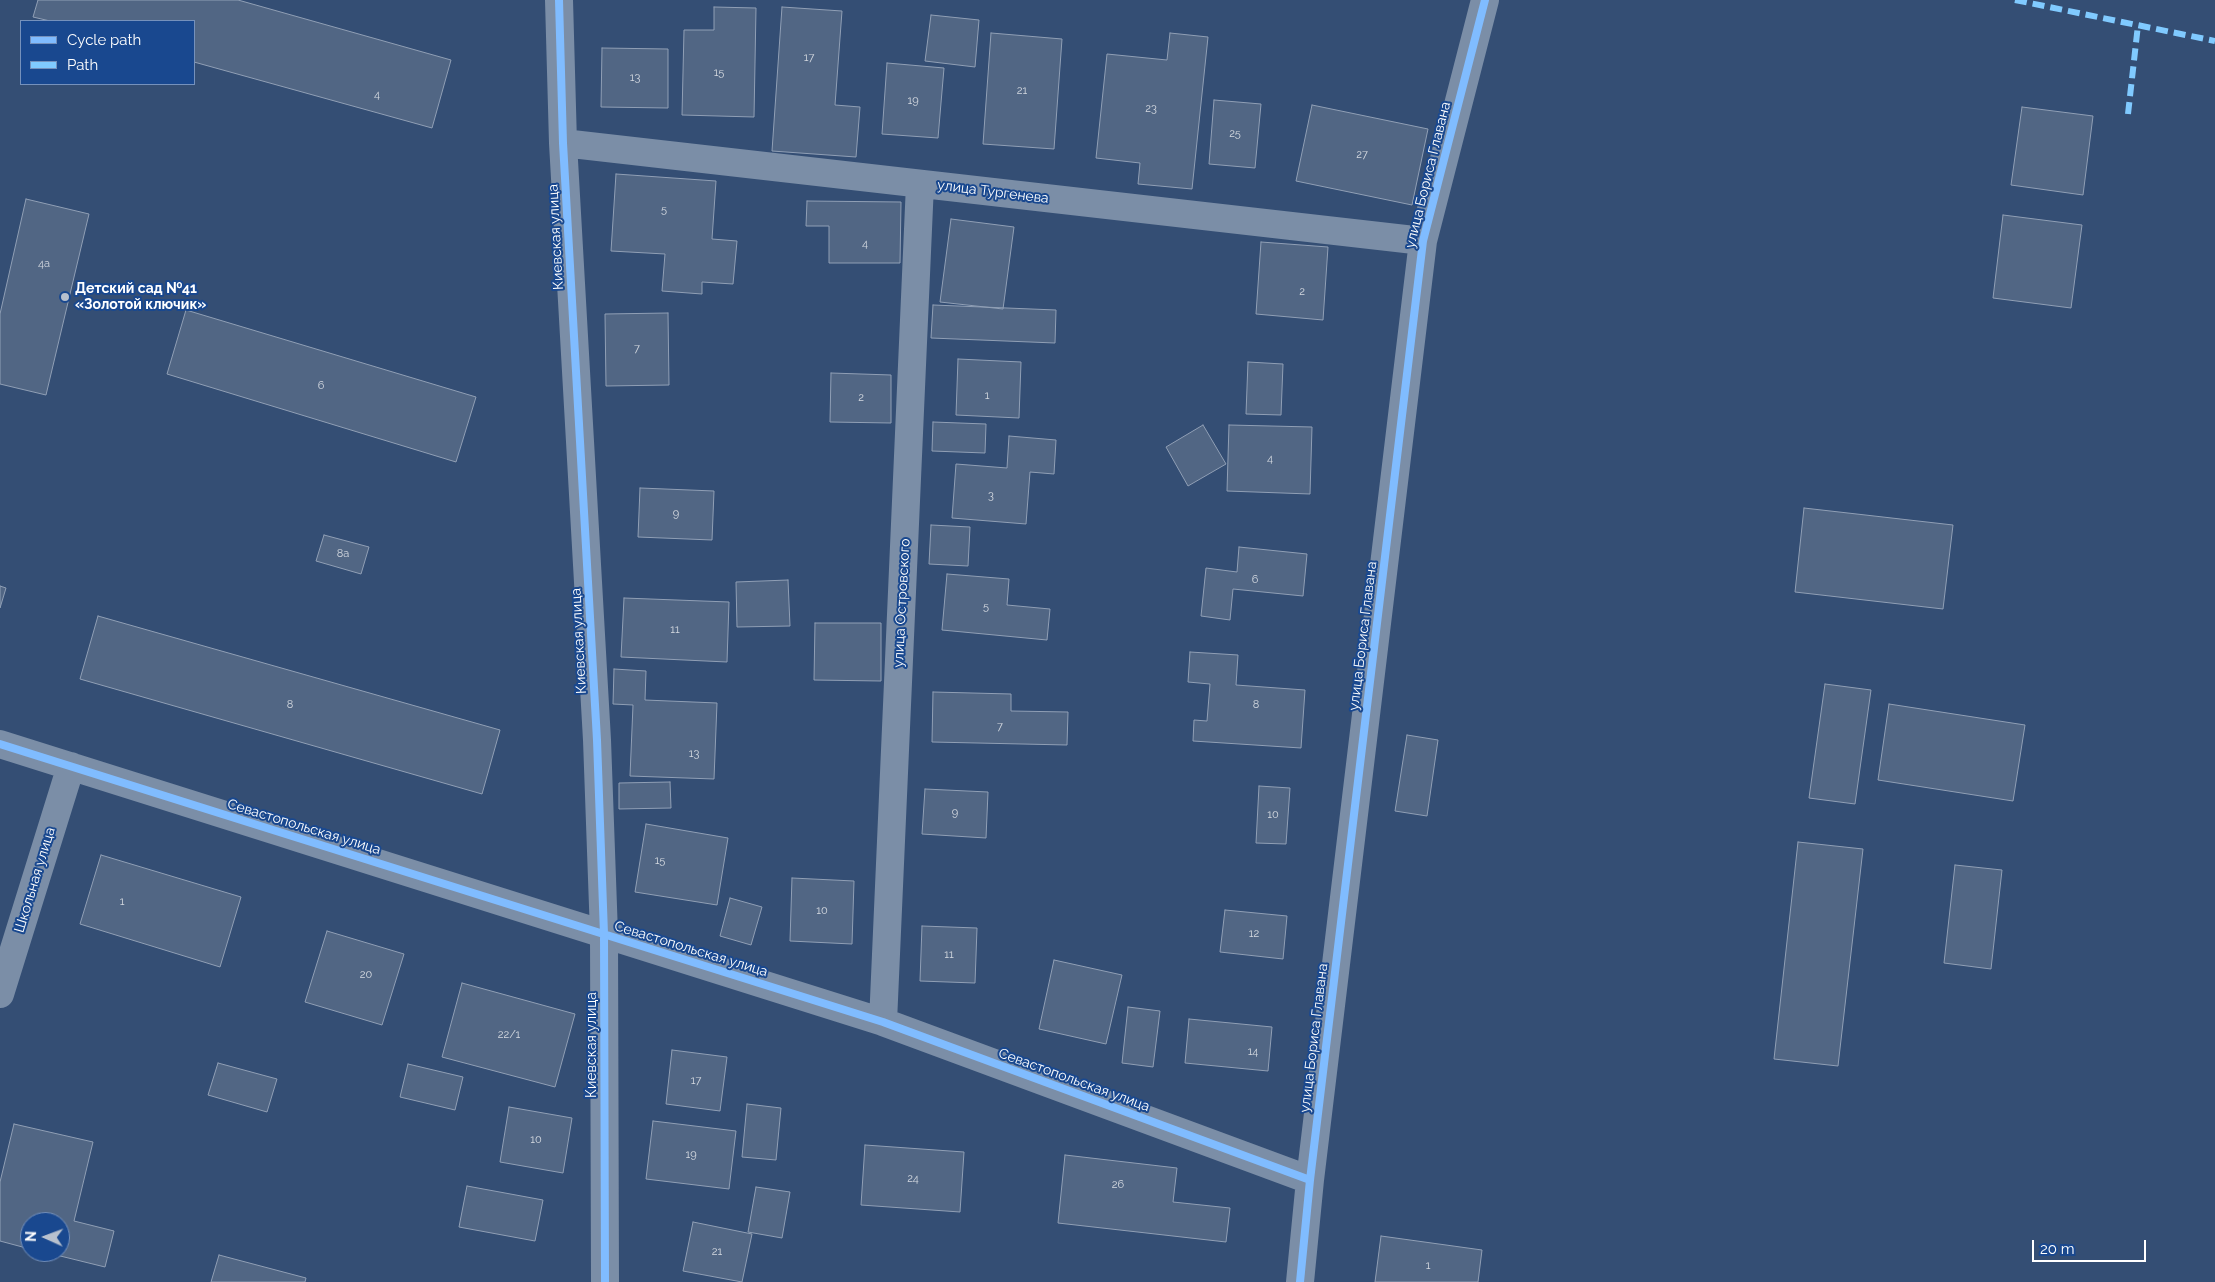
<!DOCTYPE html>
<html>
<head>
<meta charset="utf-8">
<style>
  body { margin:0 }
  #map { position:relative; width:2215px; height:1282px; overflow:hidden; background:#344e74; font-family:Raleway,sans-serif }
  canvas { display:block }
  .legend { position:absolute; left:20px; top:20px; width:175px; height:65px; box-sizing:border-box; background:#19488f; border:1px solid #7591bc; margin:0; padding:6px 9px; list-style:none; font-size:15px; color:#fff }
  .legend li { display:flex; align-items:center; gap:10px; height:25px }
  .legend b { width:25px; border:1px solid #7591bc }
  .north { position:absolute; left:20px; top:1212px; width:50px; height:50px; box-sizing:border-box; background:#19488f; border:1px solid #7591bc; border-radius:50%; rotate:272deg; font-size:14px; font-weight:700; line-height:20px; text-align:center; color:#fff }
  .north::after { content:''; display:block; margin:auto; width:18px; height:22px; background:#b8c1ce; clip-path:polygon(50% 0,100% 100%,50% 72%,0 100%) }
  .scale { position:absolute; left:2032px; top:1240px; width:114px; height:22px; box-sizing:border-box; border:2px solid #fff; border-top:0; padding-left:6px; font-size:15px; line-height:18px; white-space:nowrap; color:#fff; -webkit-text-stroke:4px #19488f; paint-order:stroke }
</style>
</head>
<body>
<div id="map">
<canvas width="2215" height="1282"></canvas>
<ul class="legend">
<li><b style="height:6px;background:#80bcff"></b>Cycle path</li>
<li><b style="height:6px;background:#80caff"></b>Path</li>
</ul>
<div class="north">N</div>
<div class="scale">20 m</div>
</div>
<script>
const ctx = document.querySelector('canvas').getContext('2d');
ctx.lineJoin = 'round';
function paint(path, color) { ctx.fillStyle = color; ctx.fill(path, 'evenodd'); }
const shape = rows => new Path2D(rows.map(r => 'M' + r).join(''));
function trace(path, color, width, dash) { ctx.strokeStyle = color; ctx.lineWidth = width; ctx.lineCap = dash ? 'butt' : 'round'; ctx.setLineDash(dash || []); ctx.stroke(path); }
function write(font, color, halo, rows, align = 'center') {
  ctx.font = font + ' Raleway,sans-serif'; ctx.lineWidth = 4; ctx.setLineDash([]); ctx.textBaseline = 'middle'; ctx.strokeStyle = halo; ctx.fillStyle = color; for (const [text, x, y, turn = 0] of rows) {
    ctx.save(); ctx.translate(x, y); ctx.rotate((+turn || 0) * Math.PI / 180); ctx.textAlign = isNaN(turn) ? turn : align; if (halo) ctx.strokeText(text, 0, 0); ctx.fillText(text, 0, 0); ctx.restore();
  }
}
const building = shape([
  [38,0,238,0,451,60,432,128,194,62,194,21,50,21,33,17,38,0],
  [714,7,756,8,754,117,682,115,684,30,714,30,714,7],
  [782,7,842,11,835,105,860,107,856,157,772,151,782,7],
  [931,15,979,20,975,67,925,61,931,15],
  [991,33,1062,39,1054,149,983,144,991,33],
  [1170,33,1208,37,1192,189,1138,184,1140,163,1096,158,1107,54,1167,60,1170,33],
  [602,48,668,49,668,108,601,107,602,48],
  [887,63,944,68,938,138,882,134,887,63],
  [1214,100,1261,104,1255,168,1209,164,1214,100],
  [1312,105,1428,129,1412,205,1296,181,1312,105],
  [2022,107,2093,116,2083,195,2011,185,2022,107],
  [616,174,716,181,712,239,737,241,733,284,702,282,702,294,662,291,665,254,611,251,616,174],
  [26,199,89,214,46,395,0,384,0,314,26,199],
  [807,201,901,202,900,263,829,263,829,226,806,226,807,201],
  [2003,215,2082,225,2071,308,1993,298,2003,215],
  [951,219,1014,227,1003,309,940,302,951,219],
  [1261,242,1328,247,1323,320,1256,314,1261,242],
  [933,305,1056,310,1055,343,931,338,933,305],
  [186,310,476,397,456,462,167,374,186,310],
  [668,313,669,385,606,386,605,314,668,313],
  [958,359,1021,362,1019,418,956,415,958,359],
  [1248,362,1283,364,1281,415,1246,414,1248,362],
  [831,373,891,375,891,423,830,422,831,373],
  [933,422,986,424,985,453,932,451,933,422],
  [1203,425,1226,464,1188,486,1166,447,1203,425],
  [1229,425,1312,427,1310,494,1227,491,1229,425],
  [1009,436,1056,440,1054,474,1030,472,1026,524,952,518,956,464,1007,468,1009,436],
  [640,488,714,491,712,540,638,537,640,488],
  [1804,508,1953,525,1943,609,1795,592,1804,508],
  [931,525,970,527,968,566,929,564,931,525],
  [324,535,369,547,361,574,316,561,324,535],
  [1239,547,1307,554,1303,596,1233,589,1230,620,1201,616,1206,568,1237,572,1239,547],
  [947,574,1009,579,1007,605,1050,609,1047,640,942,630,947,574],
  [788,580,790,626,737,627,736,582,788,580],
  [0,586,6,588,0,608,0,586],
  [624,598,729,602,727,662,621,657,624,598],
  [98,616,500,730,482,794,80,679,98,616],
  [815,623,881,623,881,681,814,680,815,623],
  [1190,652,1238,655,1236,685,1305,690,1301,748,1193,741,1194,720,1207,721,1210,684,1188,682,1190,652],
  [614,669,646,671,645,700,717,703,714,779,630,776,633,705,613,704,614,669],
  [1825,684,1871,690,1855,804,1809,798,1825,684],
  [933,692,1011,694,1011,711,1068,712,1067,745,932,742,933,692],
  [1889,704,2025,725,2013,801,1878,780,1889,704],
  [1407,735,1438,740,1427,816,1395,811,1407,735],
  [670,782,671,808,619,809,619,783,670,782],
  [1259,786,1290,788,1286,844,1256,843,1259,786],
  [925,789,988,792,986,838,922,834,925,789],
  [646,824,728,838,717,905,635,892,646,824],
  [1798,842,1863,849,1838,1066,1774,1059,1798,842],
  [101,855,241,897,220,967,80,924,101,855],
  [1955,865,2002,870,1991,969,1944,963,1955,865],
  [792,878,854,881,852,944,790,941,792,878],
  [730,898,762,907,751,945,720,936,730,898],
  [1225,910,1287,916,1283,959,1220,952,1225,910],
  [922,926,977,928,975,983,920,981,922,926],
  [327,931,404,954,382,1025,305,1002,327,931],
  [1054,960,1122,975,1106,1044,1039,1029,1054,960],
  [462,983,575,1014,555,1087,442,1057,462,983],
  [1128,1007,1160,1011,1153,1067,1122,1063,1128,1007],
  [1189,1019,1272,1027,1268,1071,1185,1063,1189,1019],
  [672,1050,727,1057,720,1111,666,1104,672,1050],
  [218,1063,277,1079,267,1112,208,1095,218,1063],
  [408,1064,463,1077,455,1110,400,1097,408,1064],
  [747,1104,781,1108,776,1160,742,1157,747,1104],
  [509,1107,572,1118,563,1173,500,1162,509,1107],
  [653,1121,736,1131,729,1189,646,1179,653,1121],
  [14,1124,93,1142,74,1221,114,1231,105,1267,44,1252,60,1252,60,1222,30,1222,30,1249,0,1241,0,1182,14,1124],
  [865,1145,964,1152,960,1212,861,1205,865,1145],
  [1065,1155,1177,1168,1173,1202,1230,1208,1226,1242,1058,1223,1065,1155],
  [467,1186,543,1200,535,1241,459,1227,467,1186],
  [756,1187,790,1192,782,1238,748,1232,756,1187],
  [693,1222,752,1234,742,1282,683,1271,693,1222],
  [1381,1236,1482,1250,1478,1282,1375,1282,1381,1236],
  [219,1255,306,1278,305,1282,211,1282,219,1255]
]);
paint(building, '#516684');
trace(building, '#909fb5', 1);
trace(shape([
  [559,0,563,143,597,740,604,934,605,1282],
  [563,143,1423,241],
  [0,744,883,1022,1310,1180],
  [0,994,71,766],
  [883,1022,920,184],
  [1300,1282,1310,1180,1423,241,1485,0]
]), '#7b8ea7', 28);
trace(shape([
  [2015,0,2215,41],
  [2128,114,2138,25]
]), '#80caff', 6, [12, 6]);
trace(shape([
  [559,0,563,143,597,740,604,934,605,1282],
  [0,744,883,1022,1310,1180],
  [1300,1282,1310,1180,1423,241,1485,0]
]), '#80bcff', 8);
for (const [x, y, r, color] of [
  [65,297,5,"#b8c1ce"]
]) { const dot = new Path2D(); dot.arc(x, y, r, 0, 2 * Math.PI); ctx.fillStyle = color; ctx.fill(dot); trace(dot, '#19488f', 2); }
write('11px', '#d4d9e0', null, [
  ["17",809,58],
  ["15",719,73],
  ["13",635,78],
  ["21",1022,91],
  ["4",377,95],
  ["19",913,101],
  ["23",1151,109],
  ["25",1235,134],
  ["27",1362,155],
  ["5",664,210],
  ["4",865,244],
  ["4а",44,264],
  ["2",1302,292],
  ["7",637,349],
  ["6",321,386],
  ["1",987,396],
  ["2",861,398],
  ["4",1270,459],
  ["3",991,496],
  ["9",676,514],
  ["8а",343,554],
  ["6",1255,580],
  ["5",986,607],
  ["11",675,630],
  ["8",290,705],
  ["8",1256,705],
  ["7",1000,727],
  ["13",694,754],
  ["9",955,813],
  ["10",1273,815],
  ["15",660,861],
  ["1",122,902],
  ["10",822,911],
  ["12",1254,934],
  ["11",949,955],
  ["20",366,975],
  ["22/1",509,1035],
  ["14",1253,1052],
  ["17",696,1081],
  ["10",536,1140],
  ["19",691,1155],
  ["24",913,1179],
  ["26",1118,1185],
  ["21",717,1252],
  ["1",1428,1266]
]);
write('14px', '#fff', '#19488f', [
  ["улица Бориса Главана",1428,175,-76],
  ["улица Тургенева",993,192,7],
  ["Киевская улица",556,237,-93],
  ["улица Островского",902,603,-87],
  ["улица Бориса Главана",1363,636,-83],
  ["Киевская улица",579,641,-93],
  ["Севастопольская улица",304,827,17],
  ["Школьная улица",35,880,-73],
  ["Севастопольская улица",691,949,17],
  ["улица Бориса Главана",1314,1038,-83],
  ["Киевская улица",592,1045,-90],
  ["Севастопольская улица",1074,1080,20]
]);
write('bold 14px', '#fff', '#19488f', [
  ["Детский сад №41",75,289],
  ["«Золотой ключик»",75,305]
], 'left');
</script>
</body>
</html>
